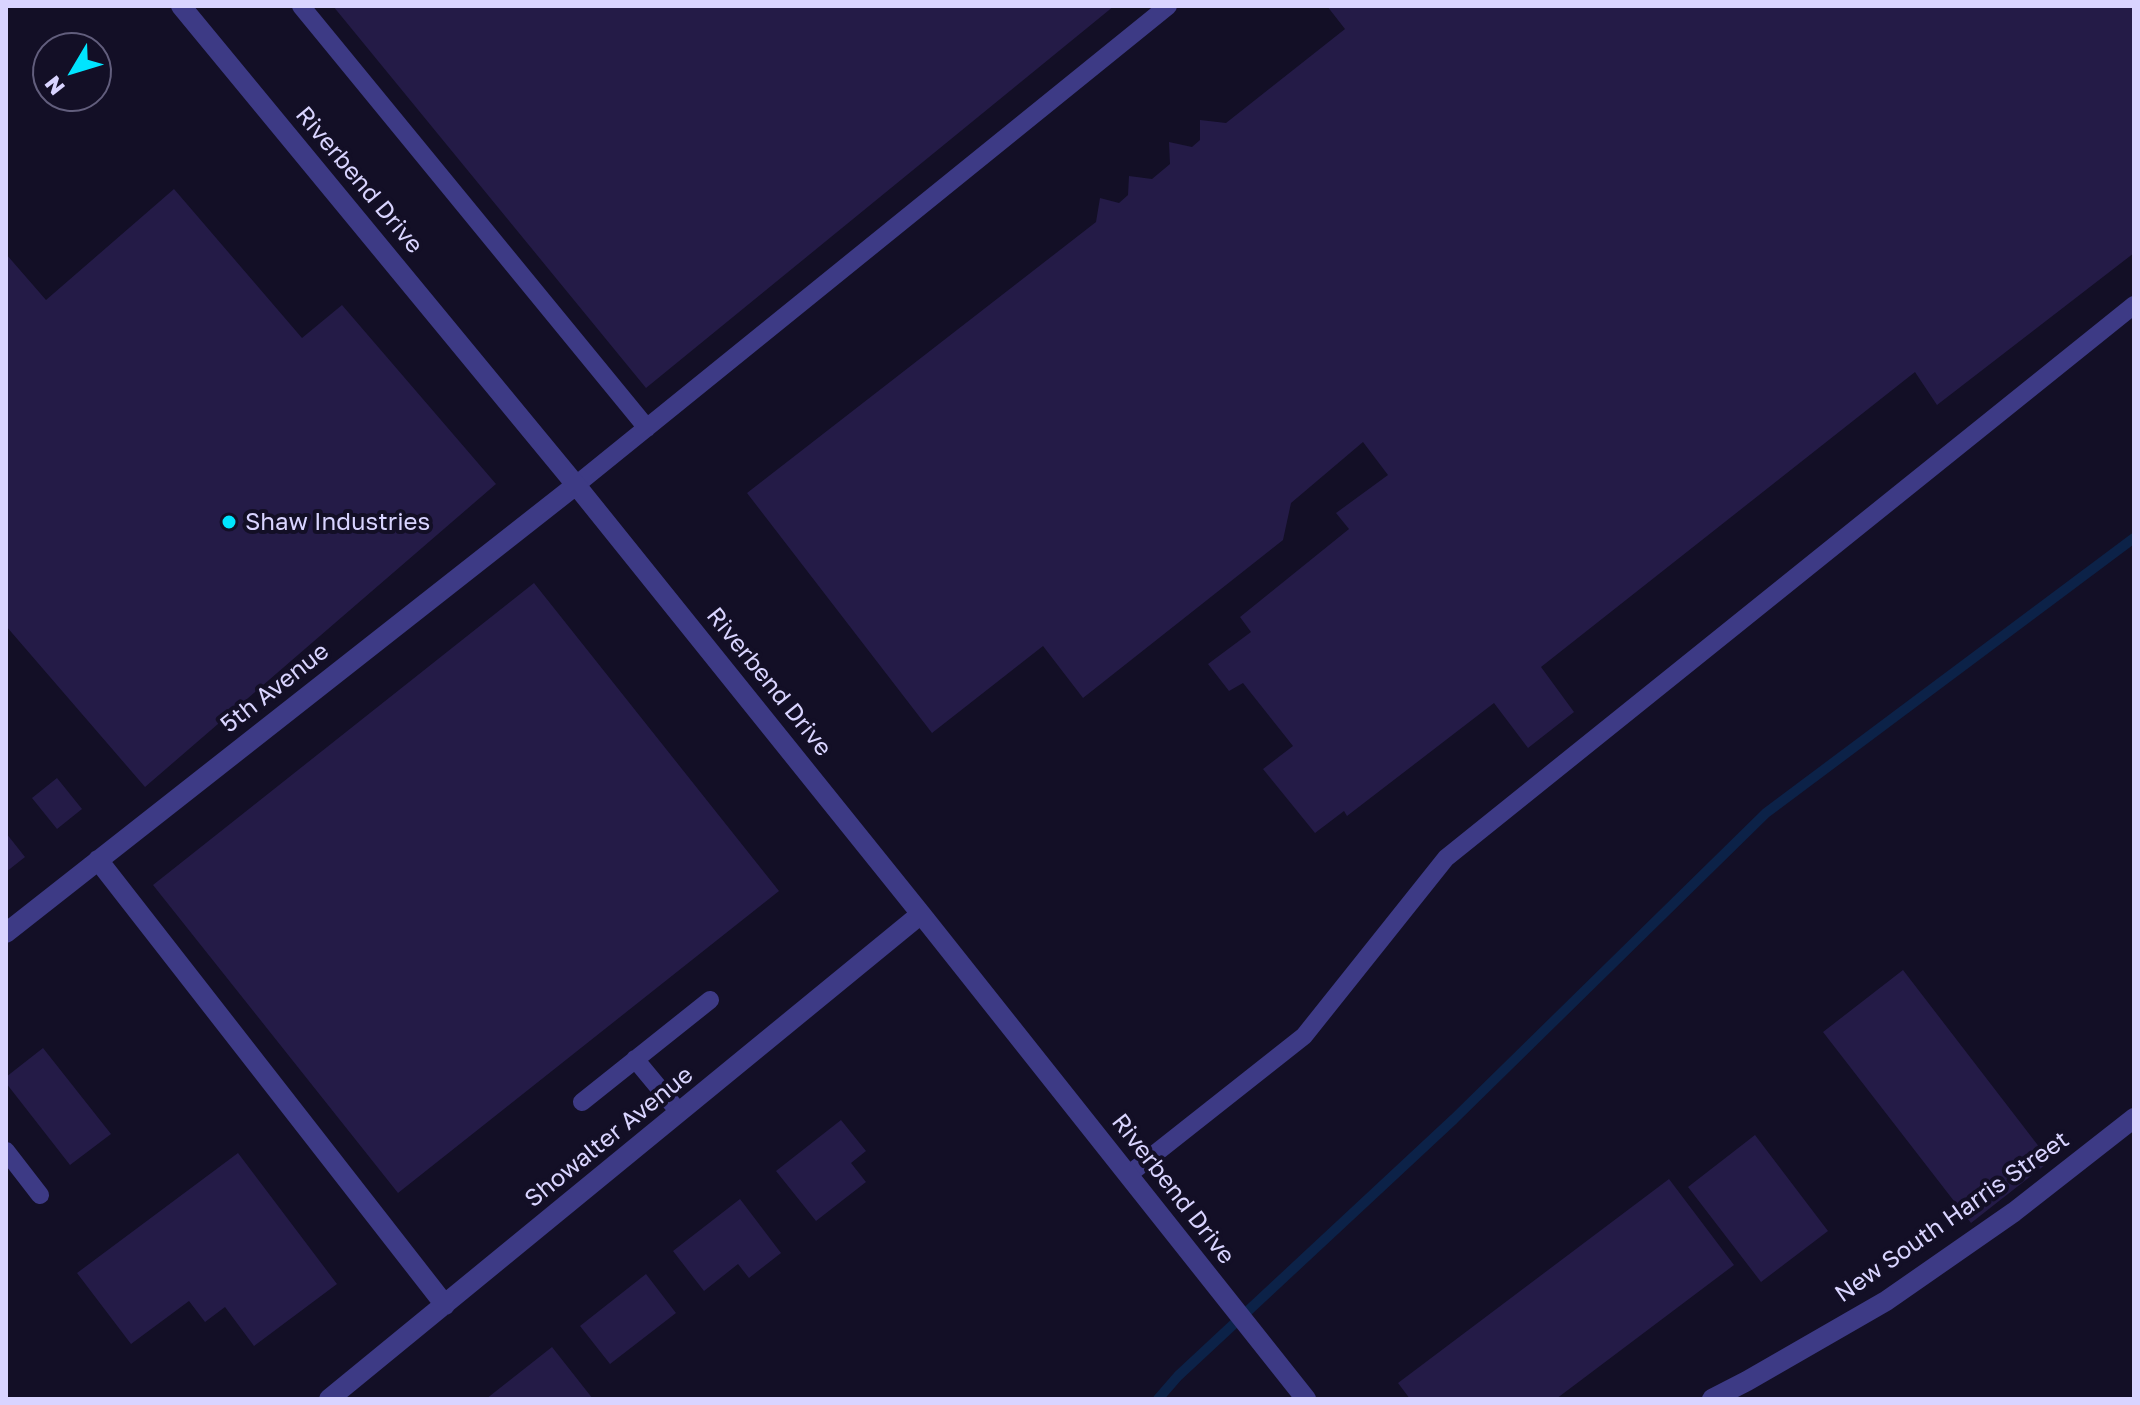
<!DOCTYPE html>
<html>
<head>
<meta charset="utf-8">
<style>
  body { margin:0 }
  #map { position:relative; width:2140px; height:1405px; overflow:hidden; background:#130f26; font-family:"Golos Text",sans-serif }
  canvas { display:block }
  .frame { position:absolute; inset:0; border:8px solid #d9d4ff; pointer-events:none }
  .north { position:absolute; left:32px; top:32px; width:80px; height:80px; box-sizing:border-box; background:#130f26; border:2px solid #625e7d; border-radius:50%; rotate:232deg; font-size:22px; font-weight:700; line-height:32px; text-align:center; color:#d9d4ff }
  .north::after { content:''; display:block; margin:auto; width:28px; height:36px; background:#00e5ff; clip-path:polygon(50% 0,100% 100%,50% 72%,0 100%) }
</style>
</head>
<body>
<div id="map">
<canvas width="2140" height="1405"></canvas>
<div class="frame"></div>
<div class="north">N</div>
</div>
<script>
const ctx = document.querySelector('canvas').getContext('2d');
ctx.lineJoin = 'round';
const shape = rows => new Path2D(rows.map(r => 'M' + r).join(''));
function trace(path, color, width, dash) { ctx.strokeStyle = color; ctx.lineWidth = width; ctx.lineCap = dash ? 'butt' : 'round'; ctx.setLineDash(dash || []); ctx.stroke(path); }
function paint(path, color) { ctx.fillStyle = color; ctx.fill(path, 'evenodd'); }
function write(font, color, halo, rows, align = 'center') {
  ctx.font = font + ' "Golos Text",sans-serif'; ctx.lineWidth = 8; ctx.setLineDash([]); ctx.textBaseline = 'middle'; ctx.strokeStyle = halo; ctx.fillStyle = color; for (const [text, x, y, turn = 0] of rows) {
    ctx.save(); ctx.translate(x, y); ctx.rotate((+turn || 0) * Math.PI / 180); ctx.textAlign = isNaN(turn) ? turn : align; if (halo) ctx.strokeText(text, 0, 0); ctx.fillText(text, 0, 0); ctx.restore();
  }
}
trace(shape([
  [1158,1399,1178,1376,1454,1119,1766,813,2134,538]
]), '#0c2248', 10);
paint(shape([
  [333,6,1114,6,646,388],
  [1327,6,2134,6,2134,253,1937,405,1915,372,1541,667,1574,712,1528,748,1494,703,1347,816,1344,811,1315,833,1263,769,1293,746,1243,683,1229,691,1208,664,1251,632,1240,617,1349,529,1336,513,1388,475,1363,442,1291,503,1283,540,1083,698,1043,646,932,733,747,493,1096,222,1100,198,1119,203,1128,195,1129,176,1152,179,1170,164,1169,142,1192,147,1200,140,1200,120,1226,123,1345,29],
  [174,189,302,338,342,305,496,484,145,787,6,626,6,254,46,300],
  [534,583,779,891,398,1193,153,885],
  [57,778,82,809,57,829,32,798],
  [6,833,25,857,6,872],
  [1903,970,2050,1161,1971,1223,1823,1032],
  [43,1048,111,1134,70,1165,6,1083,6,1077],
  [841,1120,866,1151,851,1163,866,1182,816,1221,776,1171],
  [1755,1135,1828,1231,1761,1282,1688,1187],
  [238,1153,337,1284,254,1346,225,1307,205,1322,189,1301,131,1344,77,1273],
  [1669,1179,1734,1265,1556,1399,1410,1399,1398,1383],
  [740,1199,781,1253,749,1278,738,1264,704,1291,673,1251],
  [646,1274,676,1313,610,1364,580,1326],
  [552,1347,593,1399,486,1399]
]), '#241b47');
trace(shape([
  [301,6,647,428],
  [576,485,1168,6],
  [635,1059,679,1112],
  [582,1102,710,1000],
  [6,1151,40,1195],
  [1128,1175,1304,1036,1446,858,2134,305]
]), '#3d3a85', 18);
trace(shape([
  [181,6,576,485,921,914,1306,1399],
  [98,860,445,1305],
  [6,933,576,485],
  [329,1399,921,914],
  [1712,1399,1747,1381,1886,1301,2014,1212,2134,1118]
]), '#3d3a85', 20);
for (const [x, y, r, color] of [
  [229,522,8,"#00e5ff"]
]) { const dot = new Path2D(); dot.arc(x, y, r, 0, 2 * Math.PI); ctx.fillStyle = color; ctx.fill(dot); trace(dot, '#130f26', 3); }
write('24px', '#d9d4ff', '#130f26', [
  ["Riverbend Drive",359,180,50],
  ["Riverbend Drive",769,682,51],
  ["5th Avenue",275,688,-38],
  ["Showalter Avenue",609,1137,-39],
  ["Riverbend Drive",1173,1189,52],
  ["New South Harris Street",1952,1217,-35]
]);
write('24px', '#d9d4ff', '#130f26', [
  ["Shaw Industries",245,522]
], 'left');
</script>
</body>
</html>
